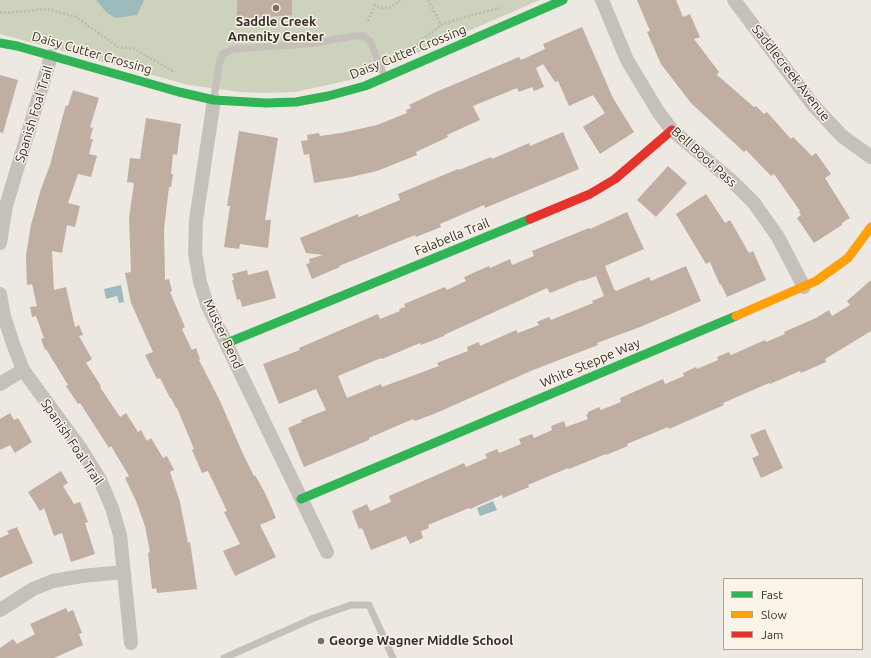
<!DOCTYPE html>
<html>
<head>
<meta charset="utf-8">
<style>
  body { margin:0 }
  #map { position:relative; width:871px; height:658px; overflow:hidden; background:#ede8e1; font-family:Ubuntu,sans-serif }
  canvas { display:block }
  .legend { position:absolute; left:723px; top:578px; width:140px; height:72px; box-sizing:border-box; background:#f9f3e8; border:1px solid #aba49b; margin:0; padding:5px 7px; list-style:none; font-size:12px; color:#362e28 }
  .legend li { display:flex; align-items:center; gap:8px; height:20px }
  .legend b { width:20px; border:1px solid #aba49b }
</style>
</head>
<body>
<div id="map">
<canvas width="871" height="658"></canvas>
<ul class="legend">
<li><b style="height:5px;background:#30b455"></b>Fast</li>
<li><b style="height:5px;background:#ff9f0a"></b>Slow</li>
<li><b style="height:5px;background:#e5322d"></b>Jam</li>
</ul>
</div>
<script>
const ctx = document.querySelector('canvas').getContext('2d');
ctx.lineJoin = 'round';
function paint(path, color) { ctx.fillStyle = color; ctx.fill(path, 'evenodd'); }
const shape = rows => new Path2D(rows.map(r => 'M' + r).join(''));
function trace(path, color, width, dash) { ctx.strokeStyle = color; ctx.lineWidth = width; ctx.lineCap = dash ? 'butt' : 'round'; ctx.setLineDash(dash || []); ctx.stroke(path); }
function write(font, color, halo, rows, align = 'center') {
  ctx.font = font + ' Ubuntu,sans-serif'; ctx.lineWidth = 3; ctx.setLineDash([]); ctx.textBaseline = 'middle'; ctx.strokeStyle = halo; ctx.fillStyle = color; for (const [text, x, y, turn = 0] of rows) {
    ctx.save(); ctx.translate(x, y); ctx.rotate((+turn || 0) * Math.PI / 180); ctx.textAlign = isNaN(turn) ? turn : align; if (halo) ctx.strokeText(text, 0, 0); ctx.fillText(text, 0, 0); ctx.restore();
  }
}
paint(shape([
  [0,0,540,0,359,78,295,92,263,93,240,92,189,85,0,34]
]), '#ccd2bb');
paint(shape([
  [96,0,144,0,137,15,116,18,107,13],
  [121,285,124,302,119,303,117,296,106,299,104,289],
  [493,501,497,510,480,516,477,508]
]), '#9dbbbd');
paint(shape([
  [237,0,292,0,292,15,237,19],
  [637,0,676,0,683,17,690,14,700,37,694,39,719,72,717,75,754,107,756,106,764,114,767,112,791,139,793,137,812,156,816,153,831,174,825,178,850,218,842,223,842,225,814,243,797,218,801,215,799,212,800,211,774,174,771,176,746,150,744,152,691,103,661,64,647,32,650,31],
  [582,27,613,98,634,132,600,154,583,127,605,113,593,95,569,106,558,81,555,82,543,64,536,68,544,87,534,91,532,87,519,92,517,88,473,106,480,120,447,135,448,137,416,152,417,155,377,171,351,177,314,183,309,154,304,155,301,141,308,140,307,135,319,133,320,136,341,133,377,125,407,113,406,110,411,108,409,105,436,92,519,57,521,60,545,49,543,44],
  [0,75,18,80,3,133,0,132],
  [73,90,99,98,90,127,93,128,90,139,93,139,89,154,97,156,91,177,78,174,68,203,80,206,75,227,67,225,62,253,52,251,54,290,66,287,75,327,79,325,83,335,79,336,92,359,86,363,101,386,100,387,120,417,126,413,138,432,141,430,147,441,151,438,163,458,167,456,174,470,170,472,180,502,188,543,190,542,197,589,157,593,156,588,152,589,148,553,150,552,145,526,136,501,125,478,129,476,111,446,109,448,80,403,78,404,66,386,68,385,46,349,45,350,41,339,44,338,36,316,32,317,30,307,37,306,32,284,27,285,26,255,31,225,40,192,50,165,62,119,66,105,68,106],
  [146,118,181,124,177,155,173,154,171,174,173,174,171,187,169,187,164,229,165,280,169,279,172,291,170,292,185,327,182,329,192,350,196,348,200,359,199,360,220,401,243,454,254,476,255,475,265,493,276,518,260,525,276,557,235,576,223,551,240,544,224,512,227,511,208,471,202,473,192,450,194,449,177,408,176,408,171,398,170,398,160,378,157,379,145,355,153,352,131,303,125,273,131,272,129,218,134,183,127,182,130,158,140,159],
  [239,131,278,138,265,220,271,220,268,248,240,244,239,249,224,247,230,206,227,206],
  [563,132,579,169,485,208,484,205,440,224,441,227,416,237,415,235,339,266,340,267,312,279,306,264,310,263,309,259,323,255,306,253,300,238,358,214,359,217,400,200,398,194,458,169,459,170,491,157,492,159,529,143,530,146],
  [668,166,687,183,656,217,637,200],
  [706,194,725,223,730,220,749,253,753,251,766,280,727,297,721,284,720,285,710,262,706,264,676,214],
  [627,212,644,249,605,266,614,289,616,291,649,277,651,281,686,266,701,301,640,327,597,343,598,345,533,370,434,414,415,421,413,419,369,438,369,440,304,467,288,428,302,422,301,420,326,410,316,389,279,404,263,364,300,350,299,348,378,314,380,319,400,311,399,309,405,307,404,304,445,287,447,290,466,281,464,277,489,266,490,268,510,259,512,265,534,256,532,251,589,228,590,229],
  [596,276,604,296,592,301,593,303,551,320,549,317,537,322,539,325,518,333,516,330,480,346,479,342,467,347,468,351,437,363,439,366,382,387,381,384,347,398,338,376,381,358,382,359,420,343,421,345,444,336,444,335,547,288,550,293,582,280,582,281],
  [247,270,248,275,268,270,276,298,242,307,240,299,237,300,232,280,234,280,232,274],
  [871,280,871,331,825,359,826,362,801,373,800,371,770,384,769,383,723,403,724,405,694,418,669,429,668,427,627,444,628,446,606,455,606,454,569,469,568,468,528,485,529,487,503,498,502,495,470,509,469,508,428,525,429,528,421,531,423,538,410,544,406,536,371,550,362,528,359,529,352,511,367,504,370,511,391,502,389,496,464,463,466,467,487,458,485,454,497,449,499,453,521,444,519,439,532,434,534,438,552,430,551,426,564,421,566,427,588,419,586,415,588,414,588,412,599,407,601,410,621,402,620,398,663,379,665,384,684,376,683,373,696,367,697,369,718,360,717,357,729,352,731,355,765,340,766,342,785,334,784,332,816,318,829,310,832,316,850,305,847,301],
  [10,413,14,420,18,418,32,442,15,453,10,445,0,450,0,419],
  [765,429,783,468,761,478,752,458,759,455,750,435],
  [61,471,68,483,63,486,74,504,80,502,88,522,85,523,95,554,71,562,62,533,54,536,44,508,40,511,28,492],
  [17,527,33,563,0,578,0,538,9,534,7,531],
  [66,608,68,612,73,610,82,633,79,634,83,645,54,658,0,658,0,648,13,639,17,644,35,634,30,624]
]), '#c0aea3');
trace(shape([
  [428,0,441,25],
  [0,12,6,13,47,9,76,17,118,47,135,49,174,72],
  [368,21,375,5,382,8,391,7,400,0],
  [416,45,441,25,468,16,500,8]
]), '#bfb9b2', 2.5, [2, 2]);
trace(shape([
  [214,97,219,65,223,54,233,49,308,44,354,36,363,36,370,41,384,75],
  [224,658,314,618,351,605,369,605,393,658]
]), '#c6c0ba', 7);
trace(shape([
  [602,0,627,60,659,113,672,130,732,181,754,203,778,237,804,287],
  [734,0,813,105,842,136,871,157],
  [214,100,196,220,195,253,200,282,207,304,327,552],
  [0,243,6,206,51,56],
  [0,294,4,316,12,341,23,370,81,449,100,480,112,508,120,535,131,643],
  [0,384,23,370],
  [0,610,33,589,53,581,82,576,123,572]
]), '#c6c0ba', 14);
trace(shape([
  [0,43,17,46,179,92,214,100,266,103,296,102,328,96,365,86,563,0],
  [227,343,530,219],
  [301,499,736,316]
]), '#30b455', 9);
trace(shape([
  [736,316,816,281,848,258,871,227]
]), '#ff9f0a', 9);
trace(shape([
  [530,219,590,194,615,179,672,130]
]), '#e5322d', 9);
for (const [x, y, r, color] of [
  [276,8,4,"#766f69"],
  [321,641,4,"#766f69"]
]) { const dot = new Path2D(); dot.arc(x, y, r, 0, 2 * Math.PI); ctx.fillStyle = color; ctx.fill(dot); trace(dot, '#f9f3e8', 1.5); }
write('bold 13px', '#362e28', '#f9f3e8', [
  ["Saddle Creek",276,22],
  ["Amenity Center",276,37],
  ["George Wagner Middle School",329,641,"left"]
]);
write('13px', '#362e28', '#f9f3e8', [
  ["Daisy Cutter Crossing",408,52,-22],
  ["Daisy Cutter Crossing",92,53,16],
  ["Saddlecreek Avenue",791,73,52],
  ["Spanish Foal Trail",34,114,-73],
  ["Bell Boot Pass",704,157,42],
  ["Falabella Trail",452,237,-22],
  ["Muster Bend",223,334,65],
  ["White Steppe Way",590,363,-23],
  ["Spanish Foal Trail",72,442,56]
]);
</script>
</body>
</html>
